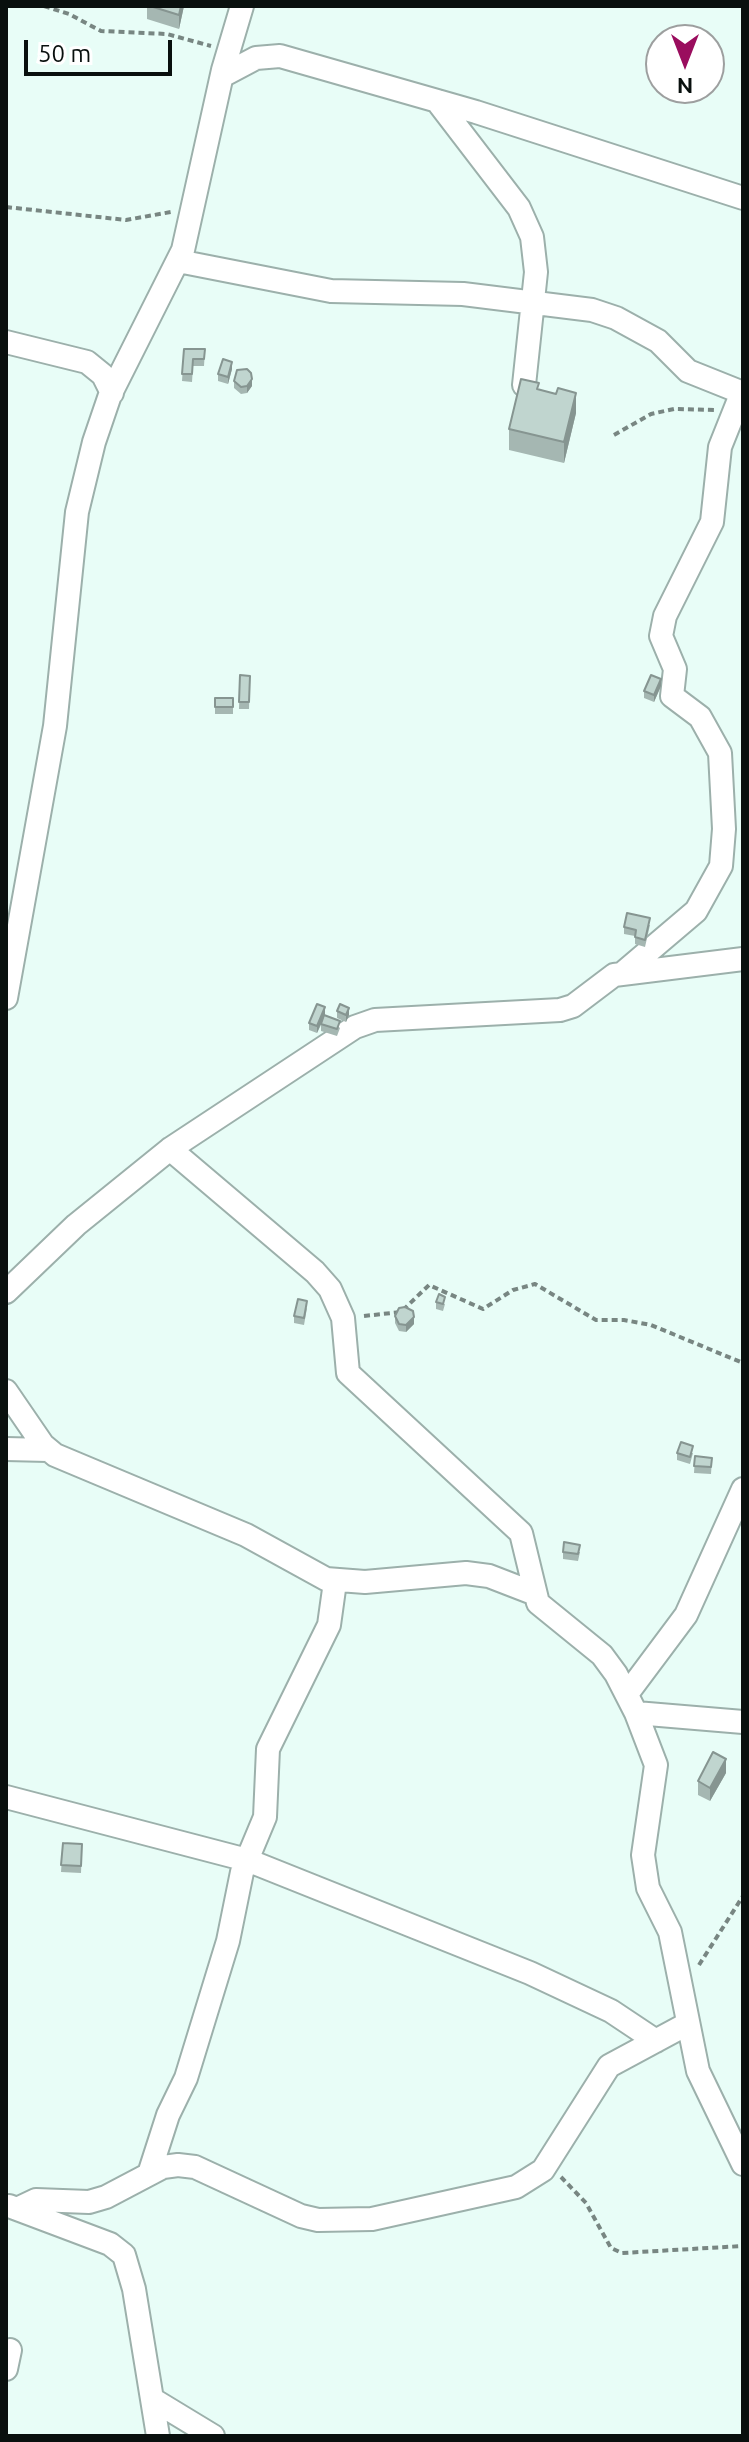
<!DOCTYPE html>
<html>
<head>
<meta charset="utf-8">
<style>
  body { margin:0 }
  #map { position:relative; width:749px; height:2442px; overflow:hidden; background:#e8fdf7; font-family:Ubuntu,sans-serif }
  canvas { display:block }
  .frame { position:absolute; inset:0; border:8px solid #09100e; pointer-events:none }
  .north { position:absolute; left:645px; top:24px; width:80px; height:80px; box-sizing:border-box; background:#fff; border:2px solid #9d9f9f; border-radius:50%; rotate:180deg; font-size:22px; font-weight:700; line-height:32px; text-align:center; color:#09100e }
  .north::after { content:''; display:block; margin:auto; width:28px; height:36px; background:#9a0d5e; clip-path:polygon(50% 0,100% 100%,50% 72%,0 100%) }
  .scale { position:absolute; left:24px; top:40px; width:148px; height:36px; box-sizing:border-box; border:4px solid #09100e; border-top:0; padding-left:10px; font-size:24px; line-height:28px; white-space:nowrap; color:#09100e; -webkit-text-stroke:6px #fff; paint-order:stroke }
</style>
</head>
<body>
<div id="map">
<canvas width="749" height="2442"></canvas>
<div class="frame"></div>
<div class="north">N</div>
<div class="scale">50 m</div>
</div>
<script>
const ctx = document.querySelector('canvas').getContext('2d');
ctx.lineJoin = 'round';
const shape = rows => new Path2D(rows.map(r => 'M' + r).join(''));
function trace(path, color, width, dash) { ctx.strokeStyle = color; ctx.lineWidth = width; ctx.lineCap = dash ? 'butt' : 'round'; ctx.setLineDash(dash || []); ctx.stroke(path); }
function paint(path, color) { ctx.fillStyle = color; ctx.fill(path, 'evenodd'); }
const street = shape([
  [222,76,256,58,280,56,476,112,743,198],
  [437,101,519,208,532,237,536,272,524,385],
  [178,261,331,291,463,294,592,310,616,318,658,341,688,371,743,393],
  [6,342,87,362,103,375,112,393],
  [623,973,696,911,721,866,724,829,720,753,700,717,672,696,675,669,661,636,665,616,712,522,720,447,742,392],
  [6,998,55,726,77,512,94,442,110,395,183,250,223,70,242,6],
  [170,1149,315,1272,330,1289,343,1318,348,1373,521,1533,538,1603,602,1655,616,1674,636,1713,656,1765,643,1855,648,1888,670,1932,698,2071,743,2164],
  [6,1292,76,1225,170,1149,355,1027,375,1020,560,1010,573,1006,614,975,743,959],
  [6,1391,43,1445,55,1455,246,1535,326,1579,365,1582,466,1573,489,1576,533,1593],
  [6,1449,48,1450],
  [627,1694,686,1615,743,1489],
  [636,1713,743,1722],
  [6,1797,247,1860,530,1973,611,2011,656,2041],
  [149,2174,168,2115,186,2078,228,1941,242,1872,265,1817,268,1749,329,1625,335,1582],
  [9,2206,110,2244,124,2255,134,2289,158,2436],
  [17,2209,36,2200,89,2202,106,2197,163,2167,178,2165,195,2167,301,2216,318,2220,372,2219,516,2187,543,2170,609,2066,687,2024],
  [6,2369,10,2350],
  [152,2399,213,2436]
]);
trace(street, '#9cb0ab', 26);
trace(shape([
  [44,6,69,14,101,31,167,34,211,46],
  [6,207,126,220,171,212],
  [614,435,651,414,674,409,714,410],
  [364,1316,401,1312,429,1285,483,1309,513,1290,535,1284,596,1320,624,1320,651,1325,743,1363],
  [699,1965,743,1896],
  [561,2177,586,2203,611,2248,622,2253,743,2246]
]), '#788682', 4, [6, 4]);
trace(street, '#fff', 22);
paint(shape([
  [147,6,184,6,179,29,147,19],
  [184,349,205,349,204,366,193,366,192,382,182,381],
  [232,369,228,384,218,381,218,374],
  [234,381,252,386,247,393,241,394,234,388],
  [539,389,576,413,564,463,509,450,509,429],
  [240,675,250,676,249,709,239,709],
  [661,686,654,702,644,698,644,691],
  [215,698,233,698,233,714,215,714],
  [650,925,645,947,635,944,635,936,624,934,624,927],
  [337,1011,349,1015,346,1022,337,1018],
  [325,1014,325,1016,340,1028,337,1036,321,1031,321,1025,317,1033,309,1030,309,1023],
  [436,1302,445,1304,443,1311,436,1309],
  [307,1308,304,1325,294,1323,294,1316],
  [395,1316,414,1324,406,1332,399,1331,395,1323],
  [677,1453,693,1453,690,1464,677,1460],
  [695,1456,712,1458,711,1474,694,1473],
  [563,1552,580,1552,578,1561,563,1559],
  [726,1773,710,1801,698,1795,698,1781],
  [63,1843,82,1844,81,1873,61,1872]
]), '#a5b7b2');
paint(shape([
  [181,6,184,6,179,29,179,15],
  [232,362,232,369,228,384,228,377],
  [252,379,252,386,247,393,247,386],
  [576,393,576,413,564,463,564,442],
  [661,679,661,686,654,702,654,695],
  [325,1007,325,1014,317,1033,317,1026],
  [349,1008,349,1015,346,1022,346,1015],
  [414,1317,414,1324,406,1332,406,1325],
  [726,1759,726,1773,710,1801,710,1788]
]), '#869591');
const building = shape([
  [150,6,181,6,179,15,150,6],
  [184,349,205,349,204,359,193,359,192,374,182,374,184,349],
  [223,359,232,362,228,377,218,374,223,359],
  [247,369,251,373,252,379,247,386,241,387,234,381,237,370,247,369],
  [521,379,539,383,537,389,556,394,558,388,576,393,564,442,509,429,521,379],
  [240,675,250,676,249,702,239,702,240,675],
  [651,675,661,679,654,695,644,691,651,675],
  [215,698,233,698,233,707,215,707,215,698],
  [627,913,650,918,645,940,635,937,636,930,624,927,627,913],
  [317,1004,325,1007,317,1026,309,1023,317,1004],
  [340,1004,349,1008,346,1015,337,1011,340,1004],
  [324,1015,340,1021,337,1029,321,1024,324,1015],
  [439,1294,445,1297,443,1304,436,1302,439,1294],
  [298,1299,307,1301,304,1318,294,1316,298,1299],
  [405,1307,413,1311,414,1317,406,1325,399,1324,395,1316,399,1308,405,1307],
  [681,1442,693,1446,690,1457,677,1453,681,1442],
  [695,1456,712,1458,711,1467,694,1466,695,1456],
  [564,1542,580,1545,578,1554,563,1552,564,1542],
  [713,1752,726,1759,710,1788,698,1781,713,1752],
  [63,1843,82,1844,81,1866,61,1865,63,1843]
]);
paint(building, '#c0d5cf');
trace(building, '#869591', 2);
</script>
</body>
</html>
